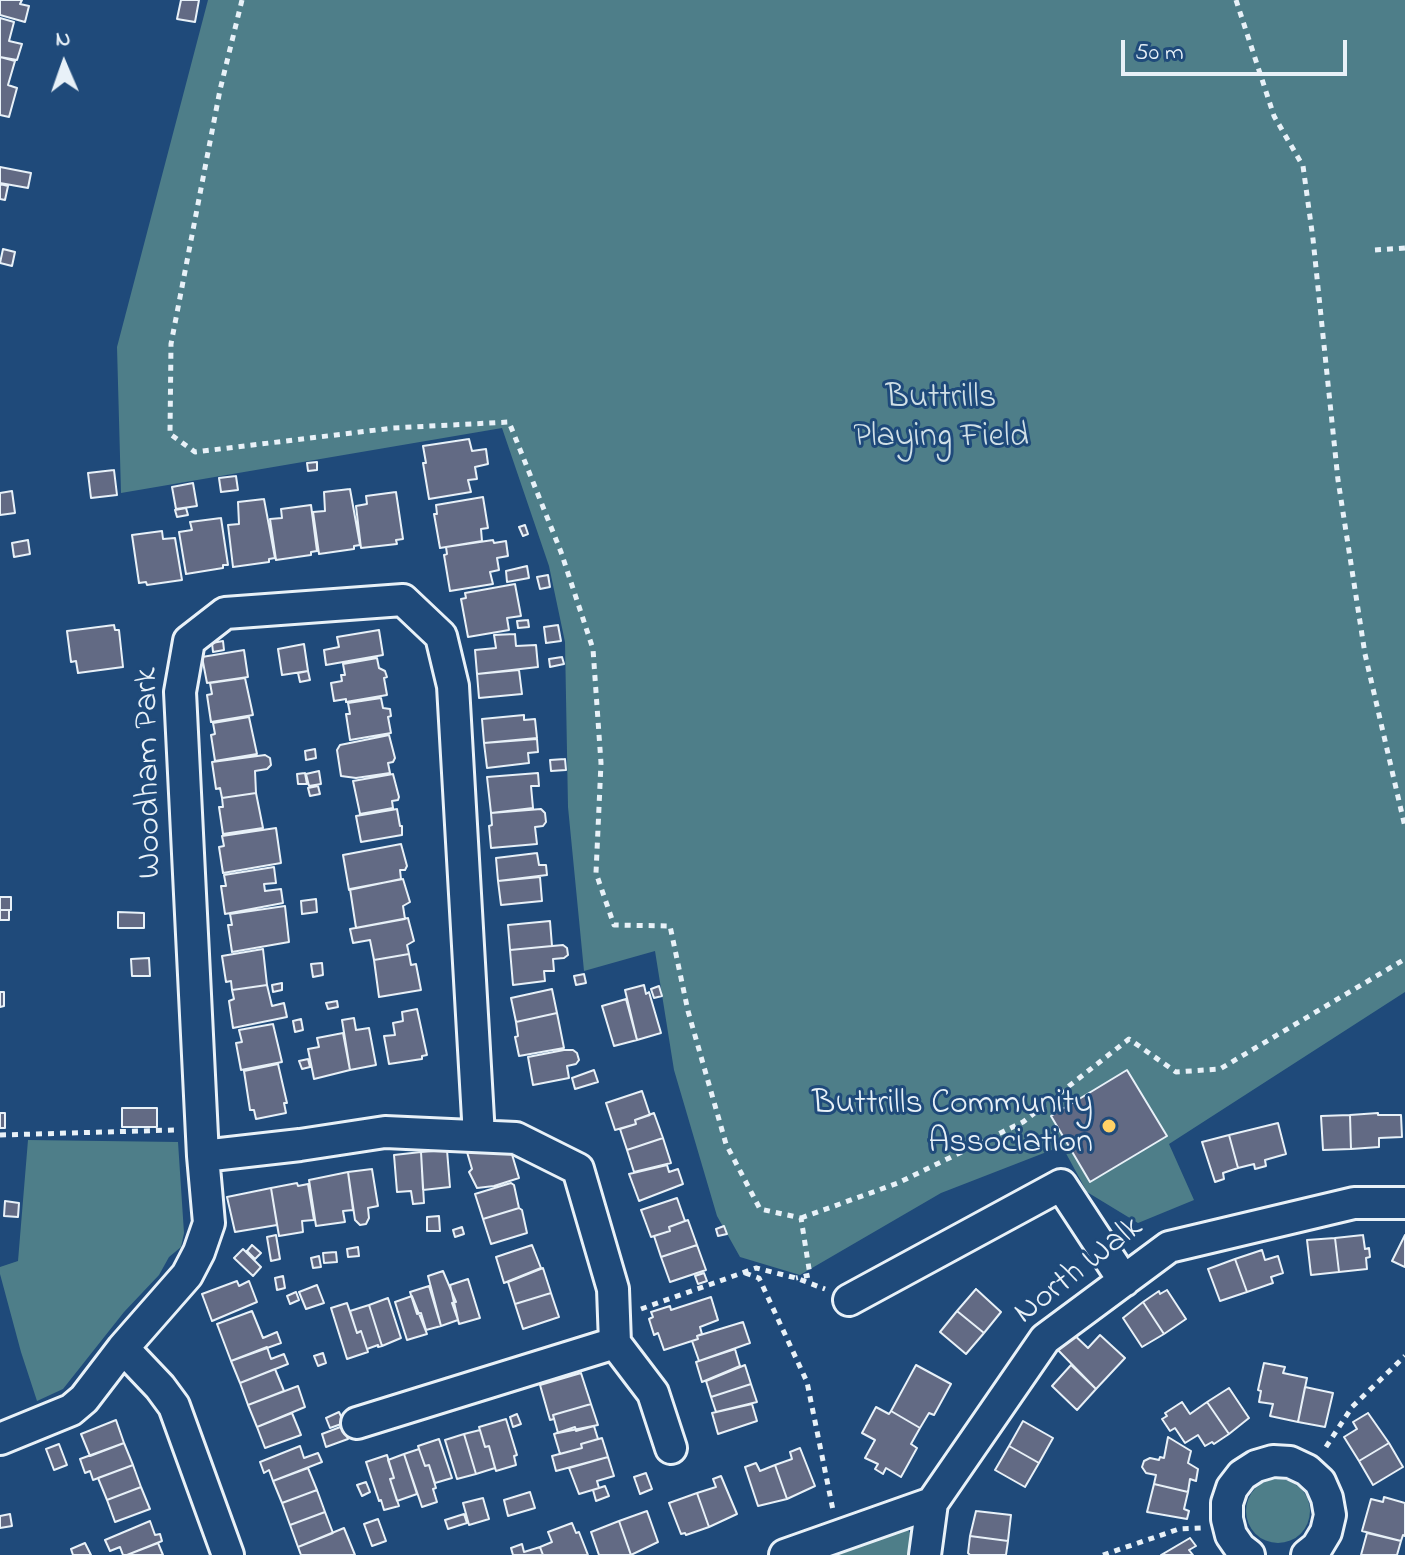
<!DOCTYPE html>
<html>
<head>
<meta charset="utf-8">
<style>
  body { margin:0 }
  #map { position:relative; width:1405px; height:1555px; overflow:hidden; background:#1f4a7a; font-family:"Indie Flower",sans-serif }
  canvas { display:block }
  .north { position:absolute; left:24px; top:24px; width:80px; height:80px; -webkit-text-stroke:6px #1f4a7a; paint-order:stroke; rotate:358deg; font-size:22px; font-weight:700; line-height:32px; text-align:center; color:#e8f1f8 }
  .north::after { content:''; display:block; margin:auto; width:28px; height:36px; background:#e8f1f8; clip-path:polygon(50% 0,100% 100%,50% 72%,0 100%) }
  .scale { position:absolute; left:1121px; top:40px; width:226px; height:36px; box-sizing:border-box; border:4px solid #e8f1f8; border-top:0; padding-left:10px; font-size:24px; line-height:28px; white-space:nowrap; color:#e8f1f8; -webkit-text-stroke:6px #1f4a7a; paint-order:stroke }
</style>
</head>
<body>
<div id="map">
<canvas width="1405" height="1555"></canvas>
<div class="north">N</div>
<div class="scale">50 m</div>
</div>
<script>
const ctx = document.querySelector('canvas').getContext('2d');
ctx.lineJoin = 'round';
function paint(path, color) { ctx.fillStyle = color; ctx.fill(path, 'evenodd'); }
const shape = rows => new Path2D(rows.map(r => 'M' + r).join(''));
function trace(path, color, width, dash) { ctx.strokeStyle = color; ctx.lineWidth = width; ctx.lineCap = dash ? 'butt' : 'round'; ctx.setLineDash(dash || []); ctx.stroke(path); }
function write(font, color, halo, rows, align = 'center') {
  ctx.font = font + ' "Indie Flower",sans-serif'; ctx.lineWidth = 6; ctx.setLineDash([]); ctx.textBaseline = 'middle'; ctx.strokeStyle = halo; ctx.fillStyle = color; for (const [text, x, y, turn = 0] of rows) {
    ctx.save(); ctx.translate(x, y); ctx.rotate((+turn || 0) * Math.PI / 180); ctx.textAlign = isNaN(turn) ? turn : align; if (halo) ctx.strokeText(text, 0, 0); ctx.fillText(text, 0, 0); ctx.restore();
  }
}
paint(shape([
  [208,0,1405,0,1405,992,1169,1144,1194,1200,1138,1223,1087,1192,1062,1146,941,1193,800,1275,740,1257,717,1216,674,1070,655,951,584,971,568,807,565,642,549,566,502,428,121,493,117,347],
  [28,1140,178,1142,184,1233,181,1247,169,1257,159,1275,124,1312,63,1389,37,1401,21,1352,0,1274,0,1267,18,1261],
  '1246 1511a32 32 0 1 1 64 0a32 32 0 1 1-64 0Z',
  [901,1528,907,1528,910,1533,909,1555,833,1555,835,1551]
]), '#4e7e89');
const building = shape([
  [0,0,22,0,20,4,29,6,25,22,0,15,0,0],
  [181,0,199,0,195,22,177,19,181,0],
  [0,18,14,22,9,41,22,44,17,60,0,57,0,18],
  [0,57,15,61,8,85,17,88,9,117,0,115,0,57],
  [0,167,31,173,28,188,0,183,0,167],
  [0,184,8,186,5,200,0,199,0,184],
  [3,249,15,252,12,266,0,263,3,249],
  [469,439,472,451,486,449,488,464,475,467,477,479,468,480,471,492,429,499,423,463,426,463,423,446,469,439],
  [317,462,317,470,308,471,307,463,317,462],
  [114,470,117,495,91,498,88,473,114,470],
  [236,476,238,490,221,492,219,478,236,476],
  [193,483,197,506,176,509,172,487,193,483],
  [350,489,360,545,354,546,354,549,319,554,313,512,325,511,324,492,350,489],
  [12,491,15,513,0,515,0,493,12,491],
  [396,492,403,539,396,540,397,544,361,548,356,506,367,504,366,496,396,492],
  [483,497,488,528,481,529,482,541,440,548,434,514,437,514,436,505,483,497],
  [264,499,275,558,269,559,269,562,233,567,228,525,239,524,238,502,264,499],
  [311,505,317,551,311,552,311,555,276,560,270,519,282,518,281,509,311,505],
  [186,508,188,515,177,517,175,510,186,508],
  [221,518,228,565,223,565,223,568,186,574,179,532,192,530,190,522,221,518],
  [525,525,528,534,523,536,519,527,525,525],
  [162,531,163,539,175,538,182,580,147,585,146,582,139,583,132,535,162,531],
  [28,540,30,554,14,557,12,543,28,540],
  [493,540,494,543,506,541,508,556,497,558,499,570,490,572,493,584,450,591,444,555,447,554,446,547,493,540],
  [527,566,529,578,507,582,506,571,527,566],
  [548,575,550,587,540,589,537,577,548,575],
  [515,584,521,616,507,618,509,630,468,637,461,599,466,598,465,593,515,584],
  [528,620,529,627,518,628,517,621,528,620],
  [114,625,115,630,119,630,123,667,78,673,76,661,71,662,67,631,114,625],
  [558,625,561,641,546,643,544,627,558,625],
  [379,630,383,655,326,665,324,650,339,647,337,637,379,630],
  [515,634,516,646,536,645,538,667,477,674,475,650,496,648,494,635,515,634],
  [223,641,224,650,213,652,212,643,223,641],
  [304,644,308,671,282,675,278,649,304,644],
  [244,650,248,677,207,683,202,657,244,650],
  [562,657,564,664,550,667,549,659,562,657],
  [377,658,379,668,385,671,387,677,384,678,387,695,346,702,346,699,334,701,331,683,342,681,341,675,345,675,343,664,377,658],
  [519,670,522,694,479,698,477,674,519,670],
  [308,671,310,680,300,682,298,673,308,671],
  [245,678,253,715,211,722,207,695,212,694,210,683,245,678],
  [381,698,383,708,390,709,391,716,388,717,391,733,350,740,346,714,350,714,348,703,381,698],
  [524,715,524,720,535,719,537,738,484,743,482,719,524,715],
  [249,717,257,754,215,761,211,735,215,734,213,723,249,717],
  [389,735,395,758,393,762,388,763,390,773,356,778,341,776,337,750,340,745,389,735],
  [537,739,538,752,528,753,529,763,487,768,484,743,537,739],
  [315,749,316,758,306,760,305,751,315,749],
  [265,755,270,758,271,765,267,769,255,771,256,793,222,798,220,788,216,789,212,762,265,755],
  [565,759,566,770,551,771,550,760,565,759],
  [319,771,321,784,309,786,306,774,319,771],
  [305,773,307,784,298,784,297,774,305,773],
  [538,773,539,786,531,786,533,808,491,813,487,777,538,773],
  [393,774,399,797,398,800,392,801,393,808,360,814,353,781,393,774],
  [318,786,320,794,310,796,308,788,318,786],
  [256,793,263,828,223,834,219,807,223,807,222,798,256,793],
  [397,809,400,826,402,826,402,835,361,842,356,816,397,809],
  [541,809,545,813,546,822,543,826,535,827,537,844,491,848,489,826,492,825,491,813,541,809],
  [276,828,281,863,223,873,219,847,224,846,222,836,276,828],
  [401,844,407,866,405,870,400,870,401,879,349,890,343,855,401,844],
  [537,853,539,865,546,865,547,875,498,881,496,858,537,853],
  [274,867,276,883,264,884,265,891,281,889,283,903,225,914,221,886,226,886,224,875,274,867],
  [540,877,542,901,501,905,498,881,540,877],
  [403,879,410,902,403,906,405,919,356,928,350,889,403,879],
  [0,897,11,897,11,910,0,910,0,897],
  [316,899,317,912,302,914,301,901,316,899],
  [285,906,289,942,232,952,228,925,232,925,230,914,285,906],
  [0,910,9,910,9,920,0,920,0,910],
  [118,912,144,913,144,928,118,928,118,912],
  [408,918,414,941,407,945,409,954,374,960,370,940,353,943,350,929,408,918],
  [550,921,552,946,510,950,508,925,550,921],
  [563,945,567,948,568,955,564,958,553,959,554,971,544,971,545,981,513,985,510,950,563,945],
  [263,949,267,985,232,990,231,981,226,982,222,956,263,949],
  [409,954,411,965,416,964,421,990,379,997,374,960,409,954],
  [149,958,150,976,132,976,131,959,149,958],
  [322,963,323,975,313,977,311,964,322,963],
  [584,974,586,983,576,985,574,976,584,974],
  [282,983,282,990,273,992,272,985,282,983],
  [267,985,272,1006,284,1003,287,1017,233,1028,229,1001,234,999,232,990,267,985],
  [644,985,646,994,649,992,661,1033,637,1040,625,990,644,985],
  [659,986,662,996,654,998,651,989,659,986],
  [552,989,557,1013,516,1022,511,998,552,989],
  [0,992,4,992,4,1006,0,1007,0,992],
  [626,999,637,1040,614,1046,602,1006,626,999],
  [337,1001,338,1007,328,1009,326,1003,337,1001],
  [417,1009,427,1055,422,1056,422,1059,389,1064,384,1036,395,1035,393,1023,403,1021,402,1012,417,1009],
  [557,1013,564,1048,519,1056,515,1037,518,1036,516,1022,557,1013],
  [354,1018,356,1030,369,1028,376,1065,350,1070,342,1020,354,1018],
  [301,1019,303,1030,295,1032,293,1021,301,1019],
  [273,1024,282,1062,241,1070,236,1043,242,1042,239,1030,273,1024],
  [343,1033,350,1070,314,1079,308,1049,319,1047,317,1038,343,1033],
  [564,1050,573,1050,577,1053,579,1060,576,1064,567,1066,569,1078,533,1085,528,1057,564,1050],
  [308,1059,310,1067,302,1069,299,1061,308,1059],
  [278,1064,287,1103,284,1103,286,1113,256,1119,254,1110,250,1110,244,1071,278,1064],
  [594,1070,598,1082,575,1089,572,1078,594,1070],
  [1127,1070,1167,1136,1090,1182,1051,1116,1127,1070],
  [642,1091,650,1115,635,1120,636,1124,615,1130,606,1103,642,1091],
  [122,1108,157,1108,157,1127,122,1127,122,1108],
  [0,1113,5,1113,5,1128,0,1128,0,1113],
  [654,1113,663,1138,627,1150,620,1129,636,1124,635,1120,654,1113],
  [1378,1113,1378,1115,1401,1115,1402,1137,1379,1138,1379,1147,1351,1149,1350,1115,1378,1113],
  [1350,1115,1351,1149,1323,1150,1321,1116,1350,1115],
  [1278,1123,1286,1154,1265,1160,1266,1166,1255,1169,1254,1164,1238,1168,1229,1135,1278,1123],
  [1229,1135,1238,1168,1223,1173,1224,1179,1215,1182,1202,1142,1229,1135],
  [663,1138,671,1163,634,1172,627,1150,663,1138],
  [495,1143,499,1154,511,1151,519,1178,494,1186,477,1188,469,1172,472,1169,467,1152,495,1143],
  [447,1150,450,1187,423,1190,421,1152,447,1150],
  [421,1152,424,1203,413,1204,411,1191,397,1192,394,1155,421,1152],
  [667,1165,669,1172,678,1169,683,1184,639,1201,629,1174,667,1165],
  [372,1169,378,1206,368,1208,369,1218,366,1224,360,1225,355,1220,348,1172,372,1169],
  [348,1172,353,1210,343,1211,345,1222,316,1226,309,1180,348,1172],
  [297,1183,298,1186,308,1184,314,1220,302,1221,303,1232,279,1236,271,1188,297,1183],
  [511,1183,514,1185,519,1208,483,1219,475,1194,511,1183],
  [271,1188,277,1225,235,1232,227,1197,271,1188],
  [677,1198,685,1221,669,1227,670,1231,651,1237,641,1210,677,1198],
  [5,1201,19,1203,18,1217,4,1216,5,1201],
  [519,1208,522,1210,527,1233,491,1244,483,1219,519,1208],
  [439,1216,440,1231,427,1231,427,1217,439,1216],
  [688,1220,697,1245,661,1257,654,1236,670,1231,669,1227,688,1220],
  [724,1226,727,1234,718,1236,716,1229,724,1226],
  [462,1227,464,1234,455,1237,453,1230,462,1227],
  [276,1235,280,1259,271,1261,267,1237,276,1235],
  [1363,1235,1365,1249,1369,1248,1370,1257,1366,1258,1367,1269,1339,1272,1335,1238,1363,1235],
  [1405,1235,1405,1267,1392,1261,1405,1235],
  [1335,1238,1339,1272,1311,1275,1307,1240,1335,1238],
  [252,1245,261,1253,255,1259,247,1251,252,1245],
  [532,1245,541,1268,504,1283,496,1257,532,1245],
  [697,1245,706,1270,670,1282,661,1257,697,1245],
  [358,1247,359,1256,348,1257,347,1249,358,1247],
  [243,1249,261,1267,253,1276,234,1258,243,1249],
  [1262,1250,1265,1260,1278,1256,1283,1273,1271,1277,1273,1283,1247,1292,1235,1259,1262,1250],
  [336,1252,337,1262,324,1263,323,1253,336,1252],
  [319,1256,321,1267,313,1268,311,1258,319,1256],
  [1235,1259,1247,1292,1220,1301,1208,1269,1235,1259],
  [543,1268,551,1293,515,1304,508,1282,543,1268],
  [443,1271,456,1302,452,1303,458,1320,441,1326,428,1276,443,1271],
  [704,1273,707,1281,698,1284,695,1276,704,1273],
  [283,1276,285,1288,277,1290,275,1278,283,1276],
  [468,1279,480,1318,459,1324,450,1285,468,1279],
  [237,1281,239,1286,249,1281,257,1302,212,1321,202,1294,237,1281],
  [317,1285,324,1303,306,1309,299,1292,317,1285],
  [429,1286,441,1326,426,1330,421,1313,417,1314,410,1292,429,1286],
  [976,1289,1001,1312,984,1333,957,1311,976,1289],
  [1167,1290,1186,1319,1164,1334,1143,1302,1159,1291,1160,1294,1167,1290],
  [296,1292,299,1300,290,1304,287,1296,296,1292],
  [551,1293,559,1317,523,1329,515,1304,551,1293],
  [412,1296,427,1334,407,1340,395,1302,412,1296],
  [711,1297,718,1320,700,1327,702,1334,697,1336,698,1339,664,1350,658,1333,654,1335,649,1319,653,1317,651,1312,670,1306,671,1310,711,1297],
  [388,1298,401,1338,382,1346,369,1305,388,1298],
  [1143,1302,1164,1334,1142,1347,1123,1318,1143,1302],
  [347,1303,357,1333,361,1331,368,1352,347,1359,331,1308,347,1303],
  [369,1305,382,1346,378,1347,378,1345,367,1349,361,1331,357,1333,350,1311,369,1305],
  [252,1311,263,1338,277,1332,281,1343,231,1361,217,1324,252,1311],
  [957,1311,984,1333,966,1354,940,1332,957,1311],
  [743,1322,750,1343,699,1361,692,1341,698,1339,697,1336,743,1322],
  [1070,1331,1088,1348,1100,1335,1125,1358,1096,1389,1055,1347,1070,1331],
  [267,1347,271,1359,284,1354,288,1364,240,1383,231,1361,267,1347],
  [735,1349,740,1366,702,1382,696,1362,735,1349],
  [323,1353,326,1363,318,1366,314,1356,323,1353],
  [1264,1363,1285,1367,1283,1373,1307,1378,1298,1422,1270,1416,1273,1404,1259,1402,1261,1391,1258,1390,1264,1363],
  [745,1365,751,1384,711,1397,706,1381,745,1365],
  [916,1365,951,1384,934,1415,929,1413,920,1428,891,1411,916,1365],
  [1071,1365,1096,1389,1077,1410,1052,1386,1071,1365],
  [275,1369,284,1391,248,1405,240,1383,275,1369],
  [581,1373,591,1404,553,1415,554,1419,550,1420,540,1385,581,1373],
  [751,1384,757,1402,716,1412,711,1397,751,1384],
  [298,1386,305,1407,257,1427,248,1405,298,1386],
  [1305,1387,1333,1393,1325,1427,1298,1422,1305,1387],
  [1229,1388,1249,1418,1229,1434,1207,1402,1229,1388],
  [1182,1402,1190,1414,1207,1402,1229,1434,1214,1444,1212,1442,1205,1446,1198,1435,1185,1443,1175,1428,1170,1431,1162,1419,1167,1416,1165,1413,1182,1402],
  [591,1404,598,1425,558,1433,553,1415,591,1404],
  [752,1404,757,1421,718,1434,712,1413,752,1404],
  [876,1407,889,1414,891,1411,920,1428,911,1444,917,1448,901,1477,886,1468,883,1474,875,1469,878,1464,865,1458,875,1440,862,1433,876,1407],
  [339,1412,344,1423,330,1428,326,1418,339,1412],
  [292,1413,301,1435,265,1448,257,1427,292,1413],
  [1368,1413,1389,1443,1359,1461,1344,1437,1357,1429,1353,1422,1368,1413],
  [517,1414,521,1424,513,1427,510,1417,517,1414],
  [506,1419,517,1455,514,1456,516,1465,496,1471,489,1446,485,1447,479,1427,506,1419],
  [116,1420,124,1443,90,1456,81,1434,116,1420],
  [1023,1421,1053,1438,1039,1463,1009,1446,1023,1421],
  [343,1426,348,1439,326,1447,322,1434,343,1426],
  [594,1426,598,1439,581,1444,582,1448,560,1454,554,1434,575,1427,576,1431,594,1426],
  [480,1430,485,1447,489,1446,495,1468,476,1474,464,1434,480,1430],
  [464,1434,476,1474,457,1479,445,1440,464,1434],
  [1168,1437,1191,1451,1188,1463,1198,1469,1196,1481,1190,1479,1188,1492,1154,1484,1156,1475,1146,1473,1142,1467,1144,1461,1150,1458,1159,1460,1160,1457,1164,1458,1168,1437],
  [602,1438,608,1457,556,1471,552,1456,582,1448,581,1444,602,1438],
  [439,1439,452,1478,435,1483,429,1465,425,1466,418,1446,439,1439],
  [124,1443,133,1465,93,1480,90,1471,85,1473,80,1459,124,1443],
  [1389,1443,1403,1467,1373,1485,1359,1461,1389,1443],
  [59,1444,67,1465,54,1470,46,1449,59,1444],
  [300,1446,304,1458,318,1453,322,1462,273,1481,269,1470,264,1473,260,1462,300,1446],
  [1009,1446,1039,1463,1025,1487,995,1470,1009,1446],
  [800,1448,815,1486,787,1499,775,1465,792,1459,790,1452,800,1448],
  [419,1449,425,1466,429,1465,436,1488,433,1489,437,1502,422,1507,404,1454,419,1449],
  [404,1454,417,1494,397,1501,390,1479,394,1478,388,1460,404,1454],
  [387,1455,394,1478,390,1479,399,1506,384,1510,381,1500,379,1501,366,1462,387,1455],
  [608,1457,614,1476,597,1481,599,1488,579,1494,569,1468,608,1457],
  [756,1463,760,1471,775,1465,787,1499,758,1506,745,1467,756,1463],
  [133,1465,141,1487,107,1500,98,1478,133,1465],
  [308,1468,317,1490,282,1503,273,1481,308,1468],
  [646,1473,652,1489,640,1494,634,1477,646,1473],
  [721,1476,737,1514,709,1527,697,1493,716,1487,713,1479,721,1476],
  [366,1482,370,1492,362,1496,357,1485,366,1482],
  [1154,1484,1188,1492,1184,1509,1189,1511,1187,1519,1147,1512,1154,1484],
  [605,1486,609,1496,596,1501,593,1490,605,1486],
  [141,1487,150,1509,115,1522,107,1500,141,1487],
  [317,1490,325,1512,290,1525,282,1503,317,1490],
  [530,1492,535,1508,508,1516,504,1500,530,1492],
  [697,1493,709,1527,686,1535,685,1533,681,1534,669,1503,697,1493],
  [1384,1497,1405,1503,1405,1536,1403,1535,1401,1541,1362,1531,1371,1499,1383,1502,1384,1497],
  [483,1498,489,1519,469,1525,463,1503,483,1498],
  [647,1511,658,1542,631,1555,619,1521,647,1511],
  [976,1511,1011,1515,1008,1541,970,1536,976,1511],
  [325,1512,333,1533,298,1547,290,1525,325,1512],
  [10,1514,12,1526,0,1528,0,1516,10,1514],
  [464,1514,467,1523,448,1529,445,1520,464,1514],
  [378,1519,386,1541,372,1546,364,1524,378,1519],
  [150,1521,155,1535,160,1534,162,1541,127,1555,123,1555,120,1547,110,1551,105,1540,150,1521],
  [619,1521,631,1555,599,1555,591,1532,619,1521],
  [572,1523,576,1533,579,1532,588,1555,543,1555,540,1547,552,1542,548,1532,572,1523],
  [344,1528,355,1555,301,1555,298,1547,344,1528],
  [1367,1533,1401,1541,1397,1555,1361,1555,1367,1533],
  [970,1536,1008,1541,1006,1555,970,1555,968,1553,970,1536],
  [1190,1538,1196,1546,1189,1550,1193,1555,1161,1555,1190,1538],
  [85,1543,91,1555,73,1555,71,1549,85,1543],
  [158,1543,163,1555,127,1555,158,1543],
  [522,1544,524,1552,540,1547,543,1555,513,1555,511,1548,522,1544]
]);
paint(building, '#626a84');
trace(building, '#e8f1f8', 2);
const minor = shape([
  [203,1156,180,692,189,641,225,613,403,600,441,636,453,686,479,1136],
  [849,1300,1061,1185,1124,1281],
  [123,1348,160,1387,174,1406,228,1555],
  [357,1423,615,1343],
  [0,1439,71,1410,84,1399,123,1348,187,1275,199,1252,209,1223,203,1156,300,1145,385,1132,516,1138,578,1169,613,1289,615,1343,653,1393,671,1448],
  [785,1555,932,1503,1045,1339,1169,1247,1354,1203,1405,1203],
  [925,1555,932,1503],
  [1249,1555,1240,1548,1231,1535,1227,1519,1227,1503,1232,1488,1242,1475,1256,1466,1273,1461,1290,1462,1307,1470,1320,1482,1327,1498,1330,1515,1326,1532,1317,1547,1307,1555]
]);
trace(minor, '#e8f1f8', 36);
trace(shape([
  [242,0,220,90,171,344,170,434,195,452,393,428,509,422,561,552,593,649,601,763,596,873,614,925,670,926,688,1011,726,1144,760,1209,801,1218,810,1275,796,1278],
  [1236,0,1274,116,1303,166,1313,239,1338,480,1365,654,1405,827],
  [1375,250,1405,248],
  [0,1135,175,1130],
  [801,1218,898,1183,1023,1122,1129,1039,1176,1072,1220,1069,1405,959],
  [745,1273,759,1278,807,1382,833,1510],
  [641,1309,756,1268,796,1278,825,1289],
  [1326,1447,1352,1407,1405,1356],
  [1103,1555,1179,1529,1201,1528]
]), '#e8f1f8', 5, [6, 6]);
trace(minor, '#1f4a7a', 30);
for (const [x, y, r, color] of [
  [1109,1126,8,"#ffd166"]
]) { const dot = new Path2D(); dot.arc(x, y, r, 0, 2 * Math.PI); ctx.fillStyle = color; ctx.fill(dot); trace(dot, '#1f4a7a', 3); }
write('34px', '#d1e0e7', '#1f4a7a', [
  ["Buttrills",941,400],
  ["Playing Field",941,439]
]);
write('34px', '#e8f1f8', '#1f4a7a', [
  ["Woodham Park",151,773,-91],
  ["North Walk",1080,1272,-38]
]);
write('34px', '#e8f1f8', '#1f4a7a', [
  ["Buttrills Community",1093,1106],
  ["Association",1093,1145]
], 'right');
</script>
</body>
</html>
